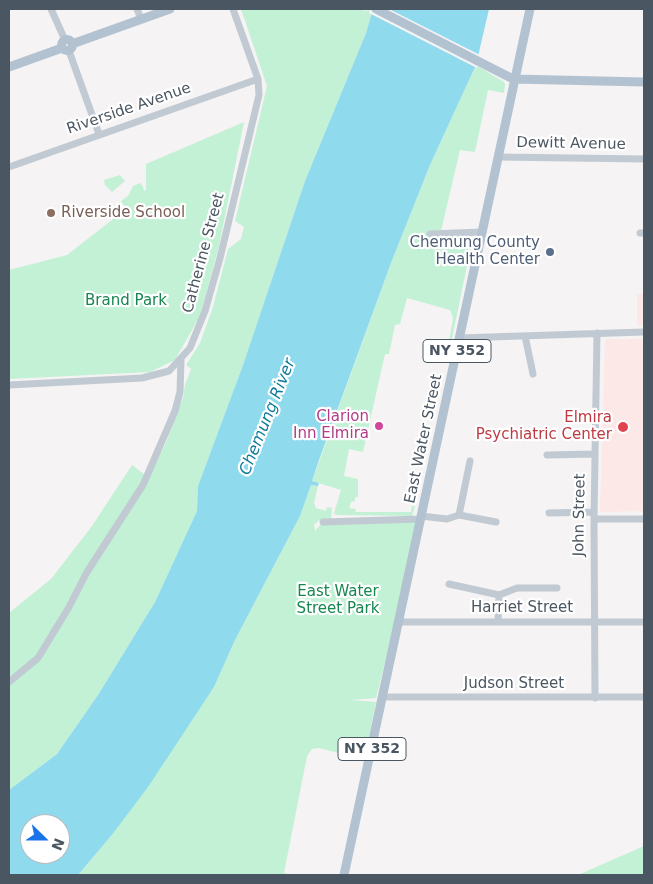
<!DOCTYPE html>
<html>
<head>
<meta charset="utf-8">
<style>
  body { margin:0 }
  #map { position:relative; width:653px; height:884px; overflow:hidden; background:#f5f3f3; font-family:"DejaVu Sans",sans-serif }
  canvas { display:block }
  .frame { position:absolute; inset:0; border:10px solid #4a5661; pointer-events:none }
  .north { position:absolute; left:20px; top:814px; width:50px; height:50px; box-sizing:border-box; background:#fff; border:1px solid #b7bbc0; border-radius:50%; rotate:112deg; font-size:14px; font-weight:700; line-height:20px; text-align:center; color:#4a5661 }
  .north::after { content:''; display:block; margin:auto; width:18px; height:22px; background:#1a73e8; clip-path:polygon(50% 0,100% 100%,50% 72%,0 100%) }
</style>
</head>
<body>
<div id="map">
<canvas width="653" height="884"></canvas>
<div class="frame"></div>
<div class="north">N</div>
</div>
<script>
const ctx = document.querySelector('canvas').getContext('2d');
ctx.lineJoin = 'round';
function paint(path, color) { ctx.fillStyle = color; ctx.fill(path, 'evenodd'); }
const shape = rows => new Path2D(rows.map(r => 'M' + r).join(''));
function trace(path, color, width, dash) { ctx.strokeStyle = color; ctx.lineWidth = width; ctx.lineCap = dash ? 'butt' : 'round'; ctx.setLineDash(dash || []); ctx.stroke(path); }
function write(font, color, halo, rows, align = 'center') {
  ctx.font = font + ' "DejaVu Sans",sans-serif'; ctx.lineWidth = 4.5; ctx.setLineDash([]); ctx.textBaseline = 'middle'; ctx.strokeStyle = halo; ctx.fillStyle = color; for (const [text, x, y, turn = 0] of rows) {
    ctx.save(); ctx.translate(x, y); ctx.rotate((+turn || 0) * Math.PI / 180); ctx.textAlign = isNaN(turn) ? turn : align; if (halo) ctx.strokeText(text, 0, 0); ctx.fillText(text, 0, 0); ctx.restore();
  }
}
paint(shape([
  [637,294,644,294,644,325,637,325],
  [605,339,644,339,644,511,600,512]
]), '#fce8e6');
paint(shape([
  [241,9,361,9,365,11,373,9,366,33,305,181,243,365,198,486,197,511,155,602,98,695,57,754,9,790,9,613,51,579,92,526,132,465,149,478,167,440,183,398,185,385,191,369,186,365,200,343,213,307,228,249,241,239,244,227,235,221,267,86],
  [476,65,504,82,505,85,504,93,488,90,475,152,460,150,441,231,473,237,450,348,444,347,446,342,449,342,453,318,450,310,407,298,400,324,395,325,389,354,385,354,363,452,349,449,344,476,358,479,358,497,355,497,355,501,351,502,349,508,355,509,356,512,411,512,412,506,415,506,412,516,336,515,334,513,341,490,312,481,391,263,430,165],
  [244,122,219,246,200,316,175,360,150,372,9,379,9,270,67,255,126,209,121,201,128,196,133,186,140,183,143,186,144,191,146,190,146,164],
  [120,175,125,181,112,192,105,185,104,180],
  [311,485,318,486,314,503,316,508,326,511,327,507,332,508,331,520,319,520,314,525,315,531,323,522,421,519,376,698,350,700,376,702,365,756,362,759,319,748,312,749,307,756,284,873,294,875,78,875,111,836,214,687,235,640,300,516],
  [644,846,644,875,578,875]
]), '#c3f1d5');
paint(shape([
  [373,9,489,9,476,65,430,165,391,263,319,460,312,481,319,483,318,486,311,485,300,516,235,640,214,687,148,787,111,836,78,875,9,875,9,790,57,754,98,695,155,602,197,511,198,486,243,365,305,181,366,33],
  [30,824,60,824,60,854,30,854]
]), '#90daee');
paint(shape([
  [370,9,389,9,480,55,477,68,369,13]
]), '#f5f3f3');
trace(shape([
  [51,9,65,40],
  [137,9,141,19],
  [69,51,99,134],
  [498,157,644,159],
  [9,167,258,79],
  [640,233,644,233],
  [430,234,482,232],
  [525,336,533,374],
  [459,338,644,332],
  [9,385,142,378,169,371,190,348,205,311,220,258,259,95,258,79,233,9],
  [547,455,595,454],
  [549,513,594,512],
  [459,515,496,522],
  [421,516,447,519,459,515,470,461],
  [594,519,644,519],
  [323,522,421,519],
  [449,584,499,595,517,588,557,588],
  [498,621,499,595],
  [399,622,644,622],
  [9,682,38,658,69,607,87,572,143,485,175,411,180,392,181,360],
  [384,697,644,697],
  [595,698,594,519,597,333]
]), '#c1cad2', 7);
trace(shape([
  [376,9,513,79,644,82],
  '61.5 45a5.5 5.5 0 1 1 11 0a5.5 5.5 0 1 1-11 0Z',
  [72,44,170,9],
  [9,67,62,48],
  [344,875,530,9]
]), '#b3c2d1', 9);
for (const [x, y, r, color] of [
  [51,213,5,"#8d6e63"],
  [550,252,5,"#5c6f8a"],
  [379,426,5,"#d1479c"],
  [623,427,6,"#e0444e"]
]) { const dot = new Path2D(); dot.arc(x, y, r, 0, 2 * Math.PI); ctx.fillStyle = color; ctx.fill(dot); trace(dot, '#fff', 2); }
for (const [x, y, w] of [
  [457,351,68],
  [372,749,68]
]) { const box = new Path2D(); box.roundRect(x - w / 2, y - 11.5, w, 23, 4); ctx.fillStyle = '#fff'; ctx.fill(box); trace(box, '#4a5661', 1); }
write('bold 14px', '#4a5661', null, [
  ["NY 352",457,351],
  ["NY 352",372,749]
]);
write('15px', '#4a5661', '#fff', [
  ["Riverside Avenue",129,109,-19],
  ["Dewitt Avenue",571,144,1],
  ["Catherine Street",204,253,-75],
  ["East Water Street",424,439,-78],
  ["John Street",580,515,-89],
  ["Harriet Street",522,608],
  ["Judson Street",514,684]
]);
write('15px', '#785e54', '#fff', [
  ["Riverside School",61,213]
], 'left');
write('15px', '#4e5e75', '#fff', [
  ["Chemung County",540,243],
  ["Health Center",540,260]
], 'right');
write('15px', '#17864f', '#fff', [
  ["Brand Park",126,301],
  ["East Water",338,592],
  ["Street Park",338,609]
]);
write('15px', '#b23c85', '#fff', [
  ["Clarion",369,417],
  ["Inn Elmira",369,434]
], 'right');
write('15px', '#be3a42', '#fff', [
  ["Elmira",612,418],
  ["Psychiatric Center",612,435]
], 'right');
write('italic 16px', '#0c7c9b', '#fff', [
  ["Chemung River",268,417,-68]
]);
</script>
</body>
</html>
